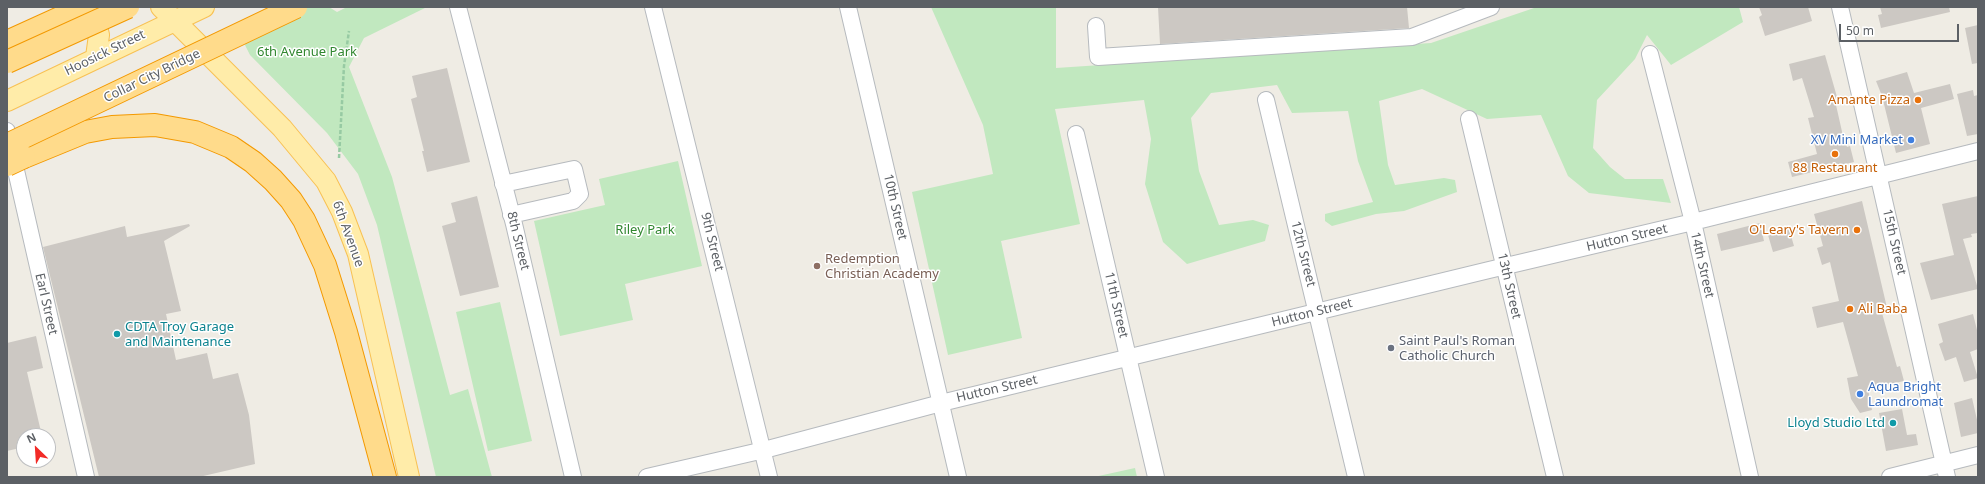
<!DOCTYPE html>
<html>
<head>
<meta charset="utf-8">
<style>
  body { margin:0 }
  #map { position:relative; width:1985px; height:484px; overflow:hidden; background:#efece4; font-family:"Noto Sans",sans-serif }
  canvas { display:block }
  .frame { position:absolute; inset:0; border:8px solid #5c6065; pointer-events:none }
  .north { position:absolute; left:16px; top:428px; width:40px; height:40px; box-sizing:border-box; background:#fff; border:1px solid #bebfc1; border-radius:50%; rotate:335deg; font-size:11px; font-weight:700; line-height:16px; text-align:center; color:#5c6065 }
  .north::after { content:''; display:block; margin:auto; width:14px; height:18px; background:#f22b27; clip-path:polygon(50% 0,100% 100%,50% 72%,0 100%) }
  .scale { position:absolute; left:1839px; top:24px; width:120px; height:18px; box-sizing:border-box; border:2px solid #5c6065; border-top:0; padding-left:5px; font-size:12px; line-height:14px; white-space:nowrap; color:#5c6065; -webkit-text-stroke:3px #fff; paint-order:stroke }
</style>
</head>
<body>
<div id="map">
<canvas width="1985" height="484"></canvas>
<div class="frame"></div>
<div class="north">N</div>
<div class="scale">50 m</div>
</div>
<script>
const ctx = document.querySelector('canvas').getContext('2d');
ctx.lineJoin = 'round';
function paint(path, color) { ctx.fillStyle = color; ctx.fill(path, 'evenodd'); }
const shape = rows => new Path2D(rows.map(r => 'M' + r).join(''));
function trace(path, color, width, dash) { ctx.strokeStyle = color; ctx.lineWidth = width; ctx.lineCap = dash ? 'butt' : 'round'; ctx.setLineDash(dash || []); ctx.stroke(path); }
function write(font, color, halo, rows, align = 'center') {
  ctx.font = font + ' "Noto Sans",sans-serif'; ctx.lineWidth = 3; ctx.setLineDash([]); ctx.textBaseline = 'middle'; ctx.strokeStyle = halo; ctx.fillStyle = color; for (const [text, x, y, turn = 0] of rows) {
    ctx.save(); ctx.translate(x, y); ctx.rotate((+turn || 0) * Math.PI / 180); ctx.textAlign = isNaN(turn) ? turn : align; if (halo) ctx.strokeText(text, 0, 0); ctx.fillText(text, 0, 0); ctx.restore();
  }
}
paint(shape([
  [280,7,329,7,337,12,347,7,427,7,364,38,349,67,392,177,450,395,468,389,492,477,436,477,377,225,358,174,327,133,250,55,245,45,252,21],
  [931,7,1056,7,1056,68,1431,43,1537,7,1739,7,1743,22,1671,65,1647,35,1635,59,1597,100,1593,148,1610,167,1625,179,1663,179,1671,203,1589,193,1568,176,1541,115,1487,119,1422,89,1379,101,1388,165,1395,185,1444,178,1455,180,1457,192,1404,211,1376,214,1332,226,1325,221,1325,214,1373,202,1358,161,1348,111,1292,113,1277,85,1211,93,1191,118,1199,171,1219,225,1253,220,1269,225,1265,241,1187,264,1163,242,1145,184,1151,139,1144,100,1055,109,1080,224,1001,241,1022,338,948,355,912,192,993,174,983,125],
  [678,161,702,266,625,284,633,320,560,336,534,221,605,205,599,179],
  [500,302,532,441,488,451,456,312],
  [1135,468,1137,477,1094,477]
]), '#c1e8bf');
paint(shape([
  [1158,7,1407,7,1409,28,1160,44],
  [1759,7,1808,7,1812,21,1765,36,1759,17,1762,15],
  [1880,7,1949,7,1950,12,1881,28,1878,15,1882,14],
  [1978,25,1978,63,1972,64,1965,28],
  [1825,55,1839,104,1836,105,1843,136,1847,147,1850,146,1854,162,1792,177,1788,162,1817,154,1808,118,1814,117,1802,78,1793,81,1789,64],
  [447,68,470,162,427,172,422,151,424,151,411,99,417,97,412,76],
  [1907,72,1914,93,1950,84,1954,99,1921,108,1930,144,1896,153,1882,96,1876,81],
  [1973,90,1974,96,1978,95,1978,134,1967,136,1957,94],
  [477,196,499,287,460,296,442,226,456,222,451,203],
  [1978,196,1978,233,1971,234,1972,237,1963,239,1978,289,1931,300,1920,263,1954,255,1942,204],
  [1862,201,1888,312,1882,313,1897,367,1900,366,1904,381,1868,389,1872,410,1860,413,1851,399,1847,378,1858,376,1843,322,1817,328,1812,307,1839,301,1830,262,1822,265,1817,248,1823,246,1814,214],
  [1760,223,1764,241,1721,251,1717,234],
  [189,224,190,226,164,241,181,311,166,314,176,360,207,353,213,379,238,373,249,415,255,464,199,477,99,477,43,247,125,226,127,237],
  [1789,229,1794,246,1773,252,1768,235],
  [1973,314,1978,334,1978,349,1970,352,1978,378,1964,382,1956,357,1945,361,1939,344,1943,342,1938,324],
  [36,336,43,368,27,372,42,436,24,436,24,447,7,451,7,343],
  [1972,398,1978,424,1978,433,1961,437,1954,403],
  [1902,409,1907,435,1916,434,1918,445,1886,451,1879,413]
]), '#ccc8c3');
const minor = shape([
  [458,7,514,224,573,477],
  [653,7,769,477],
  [848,7,958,477],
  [1840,7,1947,477],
  [1096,26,1098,57,1412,37,1491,7],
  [1650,54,1693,222,1750,477],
  [1266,100,1356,477],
  [1469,119,1555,477],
  [7,131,86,477],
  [1076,134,1156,477],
  [503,184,574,169,580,194,573,201,511,215],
  [647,477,764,450,941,403,1489,270,1693,222,1978,151],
  [1890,477,1978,455]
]);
const major = shape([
  [92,7,99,35,96,57],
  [161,7,282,128,326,181,342,212,358,254,409,477],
  [7,101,204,7]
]);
const highway = shape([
  [7,42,84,7],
  [24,157,85,132,112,127,155,125,195,132,231,147,253,162,273,180,291,200,304,220,325,265,346,332,385,477]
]);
trace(minor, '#b6babe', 18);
trace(major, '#f8c153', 22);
trace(highway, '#f39900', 24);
trace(shape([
  [339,158,344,66,349,31]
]), '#97caa3', 2.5, [4, 2]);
trace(minor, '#fff', 16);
trace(major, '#ffeca9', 20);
trace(highway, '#ffdb8b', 22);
const highwayBridge = shape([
  [7,62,128,7],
  [7,145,296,7],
  [7,165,24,157]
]);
trace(highwayBridge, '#f39900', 24, []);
trace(highwayBridge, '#ffdb8b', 22);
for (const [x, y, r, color] of [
  [1918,100,4,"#e8710a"],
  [1911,140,4,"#3f7fe0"],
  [1835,154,4,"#e8710a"],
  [1857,230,4,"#e8710a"],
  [817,266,4,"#8d6e63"],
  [1850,309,4,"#e8710a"],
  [117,334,4,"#0f9aa8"],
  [1391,348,4,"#6b7280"],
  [1860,394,4,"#3f7fe0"],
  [1893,423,4,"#0f9aa8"]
]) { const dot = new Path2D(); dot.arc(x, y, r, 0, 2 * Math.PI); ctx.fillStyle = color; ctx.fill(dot); trace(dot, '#fff', 1.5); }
write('13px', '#318730', '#fff', [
  ["6th Avenue Park",307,52],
  ["Riley Park",645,230]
]);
write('13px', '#5c6065', '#fff', [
  ["Hoosick Street",105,53,-26],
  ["Collar City Bridge",152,76,-26],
  ["10th Street",895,207,77],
  ["6th Avenue",348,234,70],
  ["Hutton Street",1627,238,-13],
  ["8th Street",518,241,76],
  ["9th Street",712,242,76],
  ["15th Street",1894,242,77],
  ["12th Street",1303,254,76],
  ["14th Street",1702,265,77],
  ["13th Street",1509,286,77],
  ["Earl Street",46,304,77],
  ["11th Street",1116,305,77],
  ["Hutton Street",1312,313,-14],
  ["Hutton Street",997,389,-13]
]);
write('13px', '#c56008', '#fff', [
  ["Amante Pizza",1910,100],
  ["88 Restaurant",1835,168,"center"],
  ["O'Leary's Tavern",1849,230],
  ["Ali Baba",1858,309,"left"]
], 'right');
write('13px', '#366cbe', '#fff', [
  ["XV Mini Market",1903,140],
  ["Aqua Bright",1868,387,"left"],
  ["Laundromat",1868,402,"left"]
], 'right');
write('13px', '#785e54', '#fff', [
  ["Redemption",825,259],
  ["Christian Academy",825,274]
], 'left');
write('13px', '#0d838f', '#fff', [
  ["CDTA Troy Garage",125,327],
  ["and Maintenance",125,342],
  ["Lloyd Studio Ltd",1885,423,"right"]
], 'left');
write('13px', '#5b616d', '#fff', [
  ["Saint Paul's Roman",1399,341],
  ["Catholic Church",1399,356]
], 'left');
</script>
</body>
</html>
